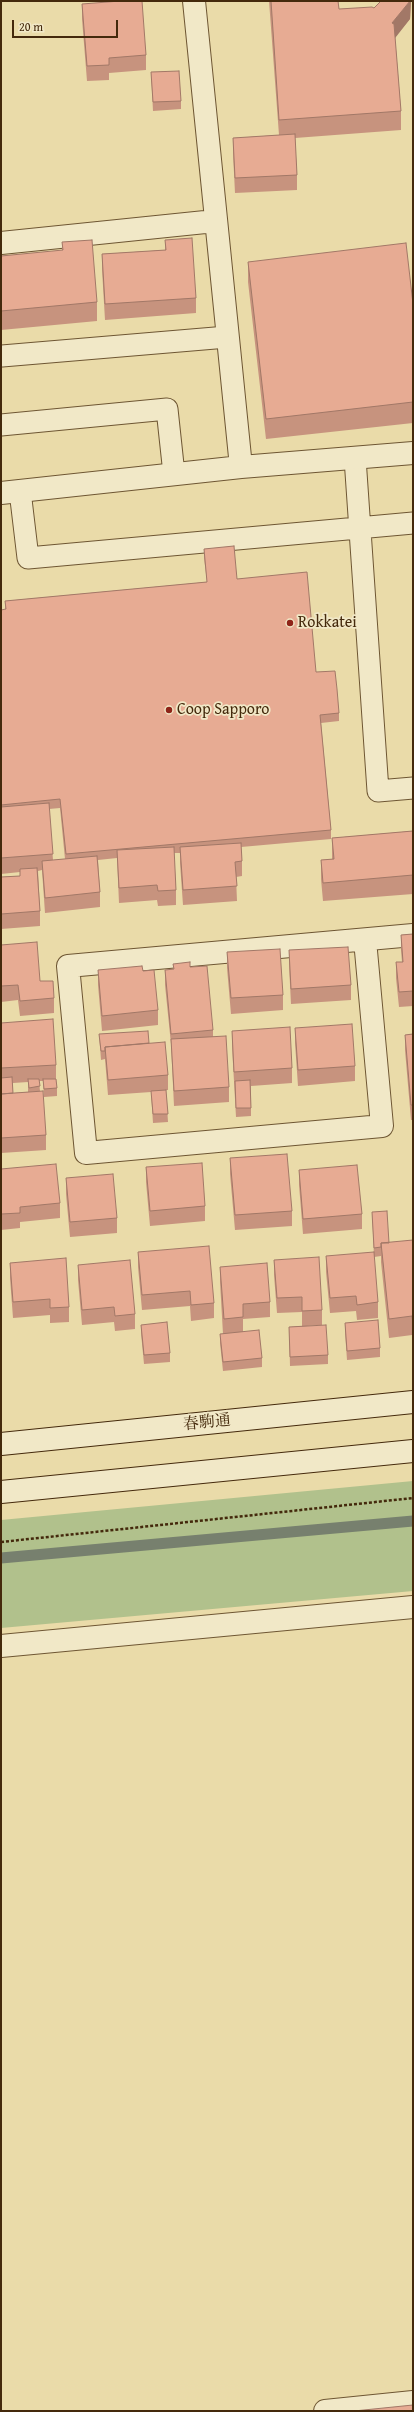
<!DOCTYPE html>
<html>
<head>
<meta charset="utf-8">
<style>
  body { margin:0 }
  #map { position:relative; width:414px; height:2412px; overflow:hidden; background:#eadba9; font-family:"Gentium Book Plus",serif }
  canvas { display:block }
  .frame { position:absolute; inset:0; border:2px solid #44290c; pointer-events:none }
  .scale { position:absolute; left:12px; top:20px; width:106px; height:18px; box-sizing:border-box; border:2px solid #44290c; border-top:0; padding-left:5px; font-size:12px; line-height:14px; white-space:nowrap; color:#44290c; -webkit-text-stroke:3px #f1e8c7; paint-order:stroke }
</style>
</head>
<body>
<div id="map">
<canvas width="414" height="2412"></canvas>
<div class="frame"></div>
<div class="scale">20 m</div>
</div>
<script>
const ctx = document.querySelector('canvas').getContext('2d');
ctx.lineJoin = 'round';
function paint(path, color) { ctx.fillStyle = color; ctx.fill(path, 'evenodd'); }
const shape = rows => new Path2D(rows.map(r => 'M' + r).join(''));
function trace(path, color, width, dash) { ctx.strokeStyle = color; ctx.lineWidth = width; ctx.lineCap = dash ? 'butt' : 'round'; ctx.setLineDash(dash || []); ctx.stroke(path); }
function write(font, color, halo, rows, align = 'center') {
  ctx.font = font + ' "Gentium Book Plus","Noto Serif JP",serif'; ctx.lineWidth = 3.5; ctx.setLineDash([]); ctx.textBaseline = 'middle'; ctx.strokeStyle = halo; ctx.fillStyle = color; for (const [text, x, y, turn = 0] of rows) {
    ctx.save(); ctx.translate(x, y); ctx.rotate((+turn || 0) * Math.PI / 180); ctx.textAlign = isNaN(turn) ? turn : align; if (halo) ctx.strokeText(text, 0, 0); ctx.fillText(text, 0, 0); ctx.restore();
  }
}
paint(shape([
  [413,1481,413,1591,1,1628,1,1520]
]), '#b1c18c');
trace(shape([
  [1,1558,413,1521]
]), '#77806e', 11);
const lane = shape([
  [2,356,227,337],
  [1,425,167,409,174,474],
  [355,458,378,791,413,788],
  [20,491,28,558,413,523]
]);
const street = shape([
  [194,1,241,467],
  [1,243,215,221],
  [1,493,241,467,413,453],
  [365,940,382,1126,86,1153,68,966,413,935],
  [1,1646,413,1607],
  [325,2411,413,2402]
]);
const secondary = shape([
  [1,1444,413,1402],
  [1,1492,413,1451]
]);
trace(lane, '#6e5633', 23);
trace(street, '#6e5633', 24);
trace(secondary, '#44290c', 24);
trace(shape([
  [1,1542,413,1498]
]), '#44290c', 2.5, [3, 2]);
trace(lane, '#f1e8c7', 21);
trace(street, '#f1e8c7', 22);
trace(secondary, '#f1e8c7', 22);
paint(shape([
  [269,1,338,1,339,9,374,8,411,1,410,19,395,37,401,111,401,130,295,138,297,175,297,190,235,193,233,153,233,138,279,135],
  [82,4,146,55,146,70,109,73,109,80,87,81,82,19],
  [151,72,181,101,181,109,153,111],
  [165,240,196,298,196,313,105,320,102,269,102,254,165,250],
  [62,242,97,302,97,321,1,330,1,256,62,251],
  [248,262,413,304,413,423,266,439,248,282],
  [204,549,237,579,316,672,339,713,339,721,321,723,331,830,331,839,241,847,242,861,242,876,236,877,237,901,183,905,180,863,180,853,174,853,176,890,176,905,158,906,157,900,119,903,117,858,98,860,100,892,100,907,45,913,42,870,38,871,40,911,40,926,1,929,1,877,20,876,20,872,1,874,1,610,5,610,5,601,207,582,204,558],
  [60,808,65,859,53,860,49,809],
  [413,831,413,894,323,901,321,879,321,860,332,859,332,838],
  [413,934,413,1006,399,1007,396,978,396,962,402,962,401,950,401,935],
  [1,945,40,981,54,998,54,1013,20,1016,18,1000,1,1002],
  [289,950,351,985,351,1000,291,1004,289,965],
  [227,952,283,995,283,1010,231,1014,227,968],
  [173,964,190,967,213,1030,213,1036,229,1087,229,1102,174,1106,171,1044,165,985,165,970,173,969],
  [98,970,143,971,158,1010,158,1025,102,1031,98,985],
  [1,1023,56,1065,56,1079,57,1088,57,1096,44,1097,43,1081,39,1081,40,1091,46,1135,46,1150,1,1153],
  [28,1082,28,1092,13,1093,13,1083],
  [295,1028,355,1066,355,1081,298,1086,295,1043],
  [232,1031,292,1068,292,1083,251,1086,251,1116,236,1117,232,1046],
  [99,1034,149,1043,168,1075,168,1090,166,1090,168,1122,153,1123,151,1092,108,1095,105,1059,101,1060],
  [413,1034,413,1120,411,1120,405,1050,405,1035],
  [230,1158,292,1211,292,1226,235,1230,230,1174],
  [146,1167,205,1206,205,1221,150,1226,146,1182],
  [1,1169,60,1203,60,1218,20,1222,20,1228,1,1230],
  [299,1170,362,1214,362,1229,303,1234,299,1185],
  [66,1178,117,1218,117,1233,70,1237,66,1194],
  [372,1212,389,1243,413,1240,413,1343,412,1335,389,1338,381,1262,381,1256,374,1257],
  [138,1252,214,1303,214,1318,191,1321,190,1306,142,1310,138,1267],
  [326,1256,378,1302,378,1318,357,1320,356,1311,330,1313,326,1272],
  [274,1260,322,1310,322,1325,307,1326,328,1355,328,1364,290,1366,289,1327,302,1326,302,1312,277,1313,274,1275],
  [10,1263,69,1307,69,1322,50,1323,50,1315,13,1318,10,1278],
  [78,1265,135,1314,135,1329,115,1331,114,1322,82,1325,78,1280],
  [220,1267,270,1302,270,1317,243,1319,243,1332,262,1358,262,1367,223,1371,220,1343,220,1334,223,1334,220,1282],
  [345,1323,380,1348,380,1357,347,1360,345,1332],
  [141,1325,170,1353,170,1362,144,1364,141,1333]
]), '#c7937e');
paint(shape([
  [410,1,411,1,410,19,392,42,392,23]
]), '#a27867');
const building = shape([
  [120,1,142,1,146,55,109,58,109,65,87,66,82,4,120,1],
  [271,1,338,1,339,9,372,7,374,8,381,1,410,1,392,23,394,24,401,111,279,120,271,1],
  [179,71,181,101,153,102,151,72,179,71],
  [295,134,297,175,235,178,233,138,295,134],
  [192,238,196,298,105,304,102,254,166,250,165,240,192,238],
  [92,240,97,302,1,311,1,256,63,250,62,242,92,240],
  [406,243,413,304,413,402,266,419,248,262,406,243],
  [234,546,237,579,307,572,316,672,335,671,337,689,339,713,320,715,331,830,66,854,60,799,1,805,1,610,6,609,5,601,207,582,204,549,234,546],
  [49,803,53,854,1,858,1,807,49,803],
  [413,831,413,875,323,883,321,860,334,859,332,838,413,831],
  [241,843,242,861,235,862,237,886,183,890,180,847,241,843],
  [174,847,176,890,158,891,157,885,119,888,117,850,174,847],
  [97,856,100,892,45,898,42,861,97,856],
  [37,868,40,911,1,914,1,877,20,876,20,869,37,868],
  [413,934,413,991,399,992,396,962,403,962,401,935,413,934],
  [37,942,40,981,53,981,54,998,20,1001,18,985,1,986,1,945,37,942],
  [348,947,351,985,291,989,289,950,348,947],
  [280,949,283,995,231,998,227,952,280,949],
  [190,962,190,967,207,966,213,1030,171,1034,165,970,174,969,173,964,190,962],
  [142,966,143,971,154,970,158,1010,102,1016,98,970,142,966],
  [53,1019,56,1065,1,1068,1,1023,53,1019],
  [352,1024,355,1066,298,1070,295,1028,352,1024],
  [290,1027,292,1068,234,1072,232,1031,290,1027],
  [148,1031,149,1043,105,1047,105,1051,101,1051,99,1034,148,1031],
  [413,1034,413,1105,411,1105,405,1035,413,1034],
  [226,1036,229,1087,174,1091,171,1039,226,1036],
  [165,1042,168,1075,108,1080,105,1047,165,1042],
  [12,1077,13,1093,1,1094,1,1078,12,1077],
  [28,1079,39,1079,40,1086,29,1088,28,1079],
  [43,1079,56,1079,57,1088,44,1089,43,1079],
  [250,1080,251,1108,236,1108,235,1081,250,1080],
  [166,1090,168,1114,153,1114,151,1091,166,1090],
  [43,1091,46,1135,1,1138,1,1094,43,1091],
  [287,1154,292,1211,235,1215,230,1158,287,1154],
  [202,1163,205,1206,150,1211,146,1167,202,1163],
  [56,1164,60,1203,20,1207,20,1213,1,1214,1,1169,56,1164],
  [357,1165,362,1214,303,1219,299,1170,357,1165],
  [113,1174,117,1218,70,1222,66,1178,113,1174],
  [387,1211,389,1243,381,1243,381,1247,374,1248,372,1212,387,1211],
  [413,1240,413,1324,412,1316,389,1319,381,1243,413,1240],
  [209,1246,214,1303,191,1305,190,1291,142,1295,138,1252,209,1246],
  [374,1252,378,1302,357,1305,356,1296,330,1298,326,1256,374,1252],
  [319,1257,322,1310,302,1311,302,1297,277,1298,274,1260,319,1257],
  [66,1258,69,1307,50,1308,50,1299,13,1302,10,1263,66,1258],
  [130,1260,135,1314,115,1316,114,1307,82,1310,78,1265,130,1260],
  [267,1263,270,1302,243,1304,243,1317,224,1319,220,1267,267,1263],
  [378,1320,380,1348,347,1351,345,1323,378,1320],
  [167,1322,170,1353,144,1355,141,1325,167,1322],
  [326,1325,328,1355,290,1357,289,1327,326,1325],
  [259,1330,262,1358,223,1362,220,1334,259,1330],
  [413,2405,413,2411,354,2411,413,2405]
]);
paint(building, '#e7ab93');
trace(building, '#a27867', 1);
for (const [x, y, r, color] of [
  [290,623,4,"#8f2418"],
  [169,710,4,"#8f2418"]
]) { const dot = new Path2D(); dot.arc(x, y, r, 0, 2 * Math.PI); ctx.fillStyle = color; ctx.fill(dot); trace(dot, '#f1e8c7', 1.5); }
write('16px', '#44290c', '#f1e8c7', [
  ["Rokkatei",298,623],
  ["Coop Sapporo",177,710]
], 'left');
write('16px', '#44290c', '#f1e8c7', [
  ["春駒通",207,1423,-6]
]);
</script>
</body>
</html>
